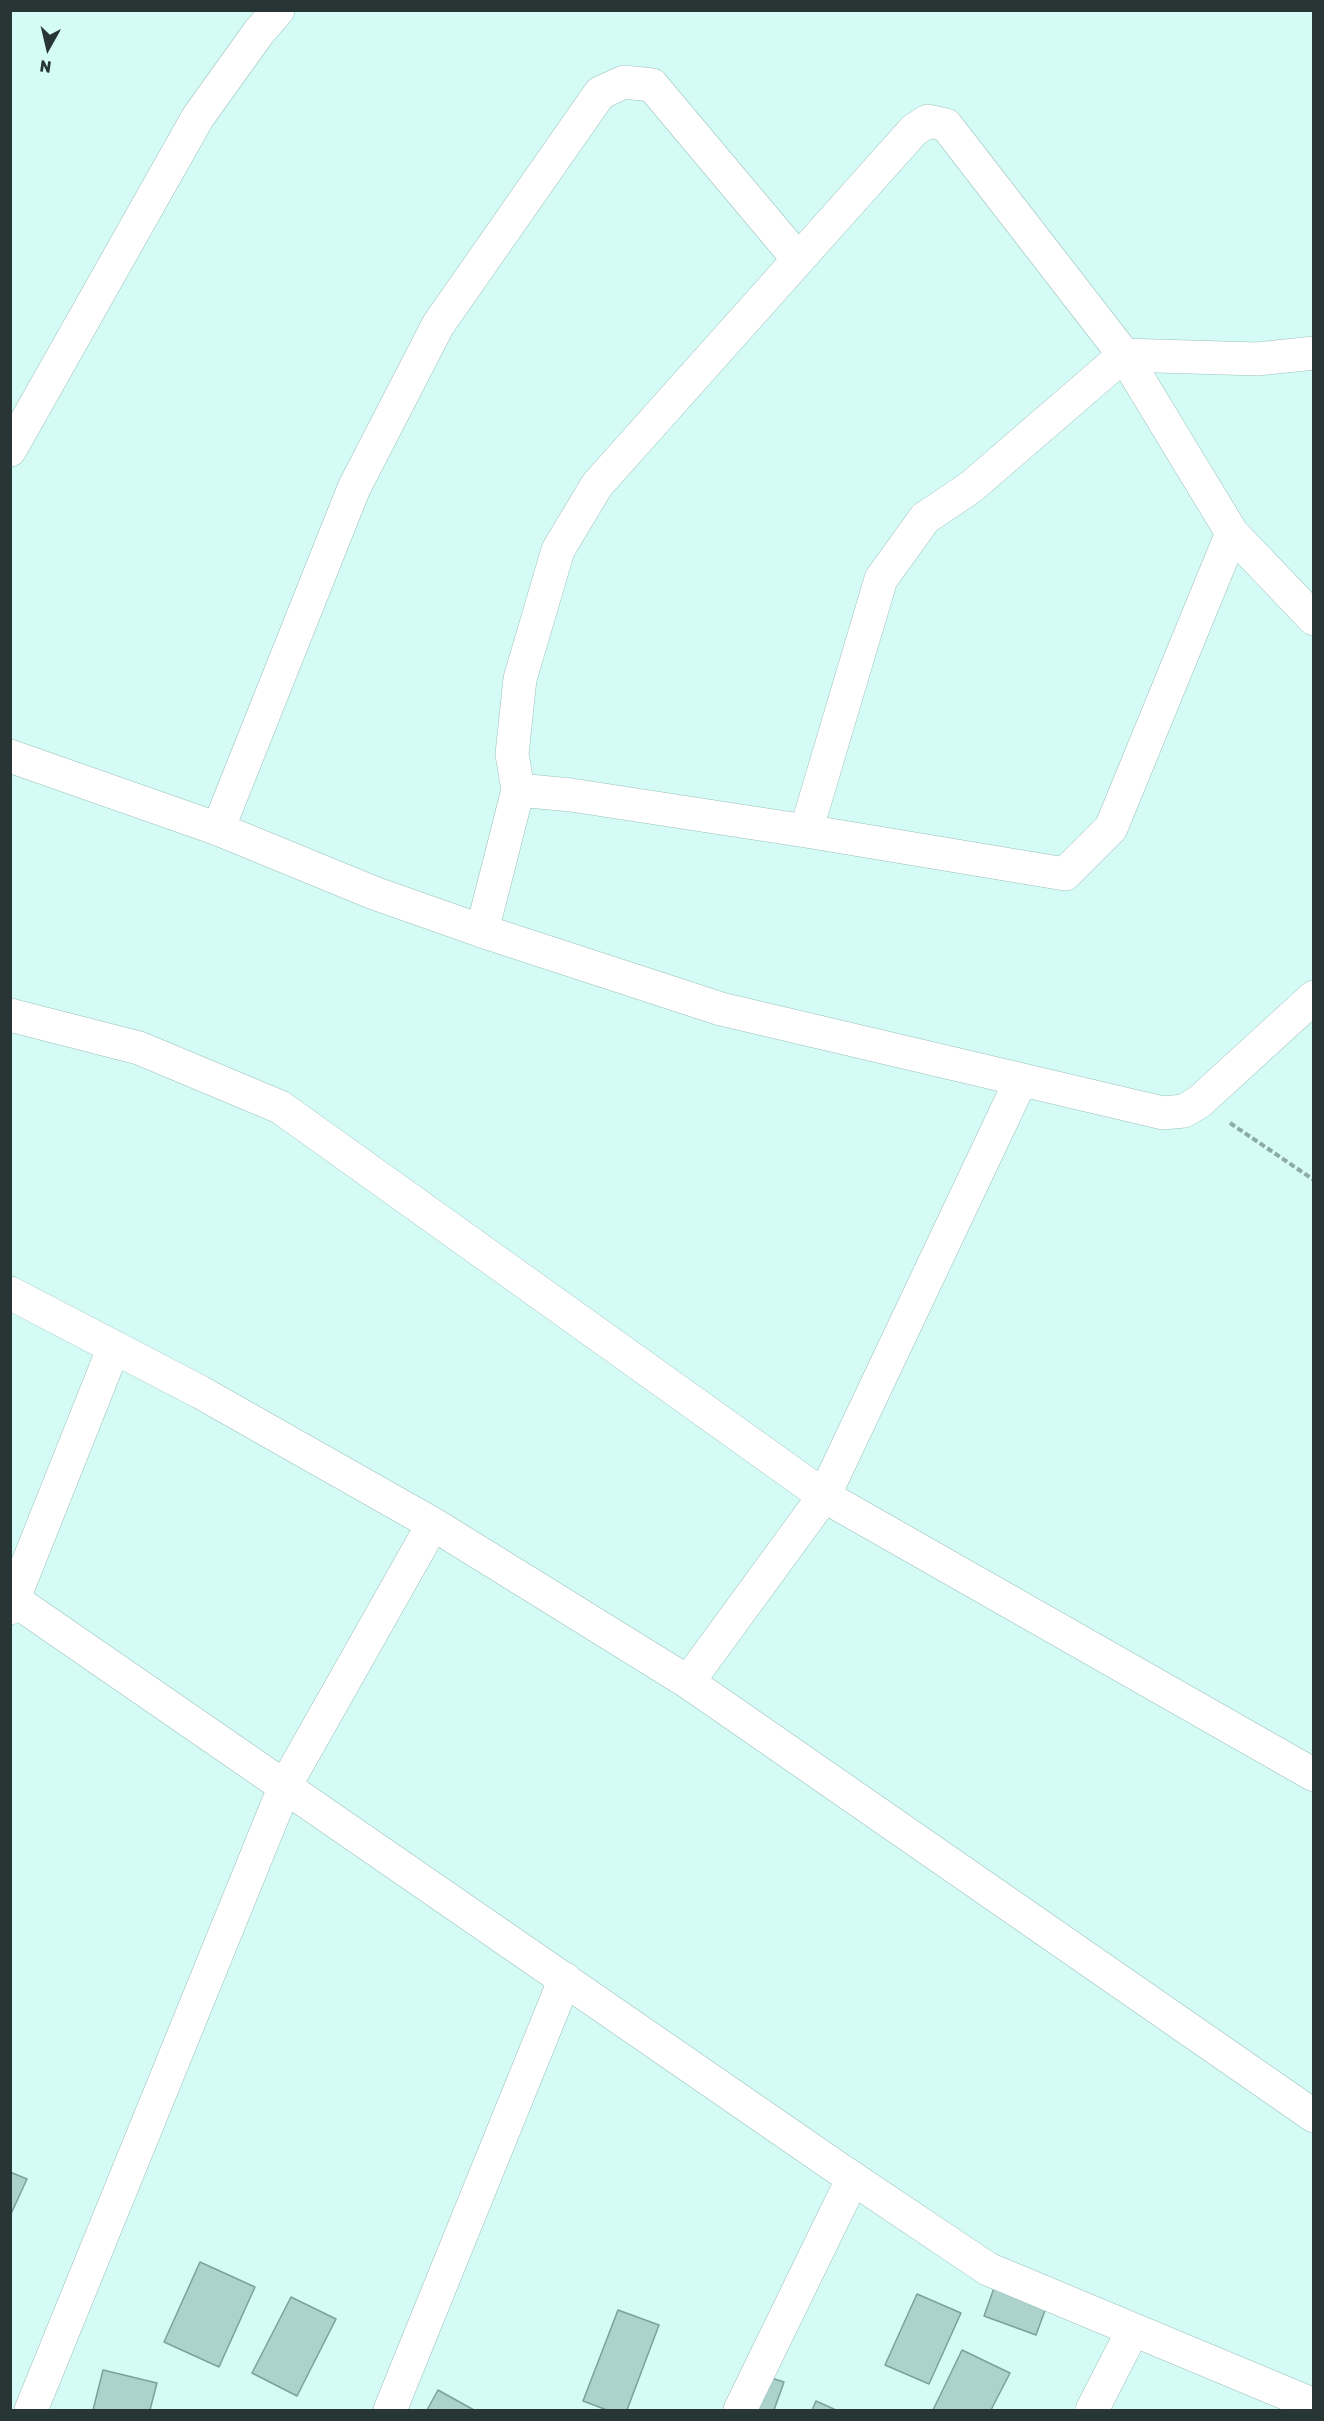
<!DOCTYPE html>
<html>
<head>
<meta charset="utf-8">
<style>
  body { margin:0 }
  #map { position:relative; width:1324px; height:2421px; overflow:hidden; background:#d4fbf5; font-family:Rubik,sans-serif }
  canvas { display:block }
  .frame { position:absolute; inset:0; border:12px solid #273634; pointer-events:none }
  .north { position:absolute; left:18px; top:18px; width:60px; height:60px; -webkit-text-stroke:4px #d4fbf5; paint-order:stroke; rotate:188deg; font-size:16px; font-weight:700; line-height:24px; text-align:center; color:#273634 }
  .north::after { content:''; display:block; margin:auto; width:21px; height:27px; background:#273634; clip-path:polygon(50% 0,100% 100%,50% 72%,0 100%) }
</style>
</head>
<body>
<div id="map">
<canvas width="1324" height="2421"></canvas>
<div class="frame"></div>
<div class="north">N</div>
</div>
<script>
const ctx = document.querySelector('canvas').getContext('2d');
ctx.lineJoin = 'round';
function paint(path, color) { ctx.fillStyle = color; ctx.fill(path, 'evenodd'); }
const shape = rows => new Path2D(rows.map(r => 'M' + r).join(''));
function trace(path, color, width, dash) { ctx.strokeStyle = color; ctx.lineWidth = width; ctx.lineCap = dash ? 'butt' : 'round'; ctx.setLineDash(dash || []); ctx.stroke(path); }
const building = shape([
  [10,2172,27,2179,10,2216,10,2172],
  [200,2262,255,2287,219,2367,164,2342,200,2262],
  [999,2274,1051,2294,1036,2335,984,2316,999,2274],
  [917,2294,961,2313,929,2384,885,2365,917,2294],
  [291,2297,336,2319,297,2396,252,2373,291,2297],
  [618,2310,659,2325,627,2410,607,2410,583,2401,618,2310],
  [962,2350,1010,2373,991,2410,933,2410,962,2350],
  [103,2370,157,2383,150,2410,93,2410,103,2370],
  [765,2376,784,2382,774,2410,753,2410,765,2376],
  [438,2390,474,2410,427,2410,438,2390],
  [816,2401,836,2410,812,2410,816,2401]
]);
paint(building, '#acd2cc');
trace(building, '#7ca09b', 1.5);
const minor = shape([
  [10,450,198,117,259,32,278,10],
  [518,790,571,795,806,831,1065,874,1111,828,1232,533],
  [218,829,354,488,438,325,600,93,624,82,652,85,798,259],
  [806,831,881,579,925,518,971,487,1124,355,1257,359,1314,353],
  [482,931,518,790,512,754,520,679,558,550,597,485,914,130,928,121,946,125,1124,355,1232,533,1314,619],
  [10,1015,139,1048,280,1107,824,1496,1314,1775],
  [10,1293,200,1392,433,1524,688,1682,1314,2116],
  [10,1597,836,2167,988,2269,1314,2405],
  [10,1608,114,1347],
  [688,1682,824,1496,1021,1080],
  [31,2410,285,1786,433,1524],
  [390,2410,565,1979],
  [740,2410,853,2178],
  [1092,2410,1133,2330]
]);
const major = shape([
  [10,756,218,829,374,893,482,931,721,1009,1163,1113,1184,1111,1199,1102,1314,997]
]);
trace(minor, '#9bc0bb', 34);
trace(major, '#9bc0bb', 34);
trace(shape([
  [1230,1123,1314,1180]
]), '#8daba6', 4, [6, 3]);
trace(minor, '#fff', 33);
trace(major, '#fff', 33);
</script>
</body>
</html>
